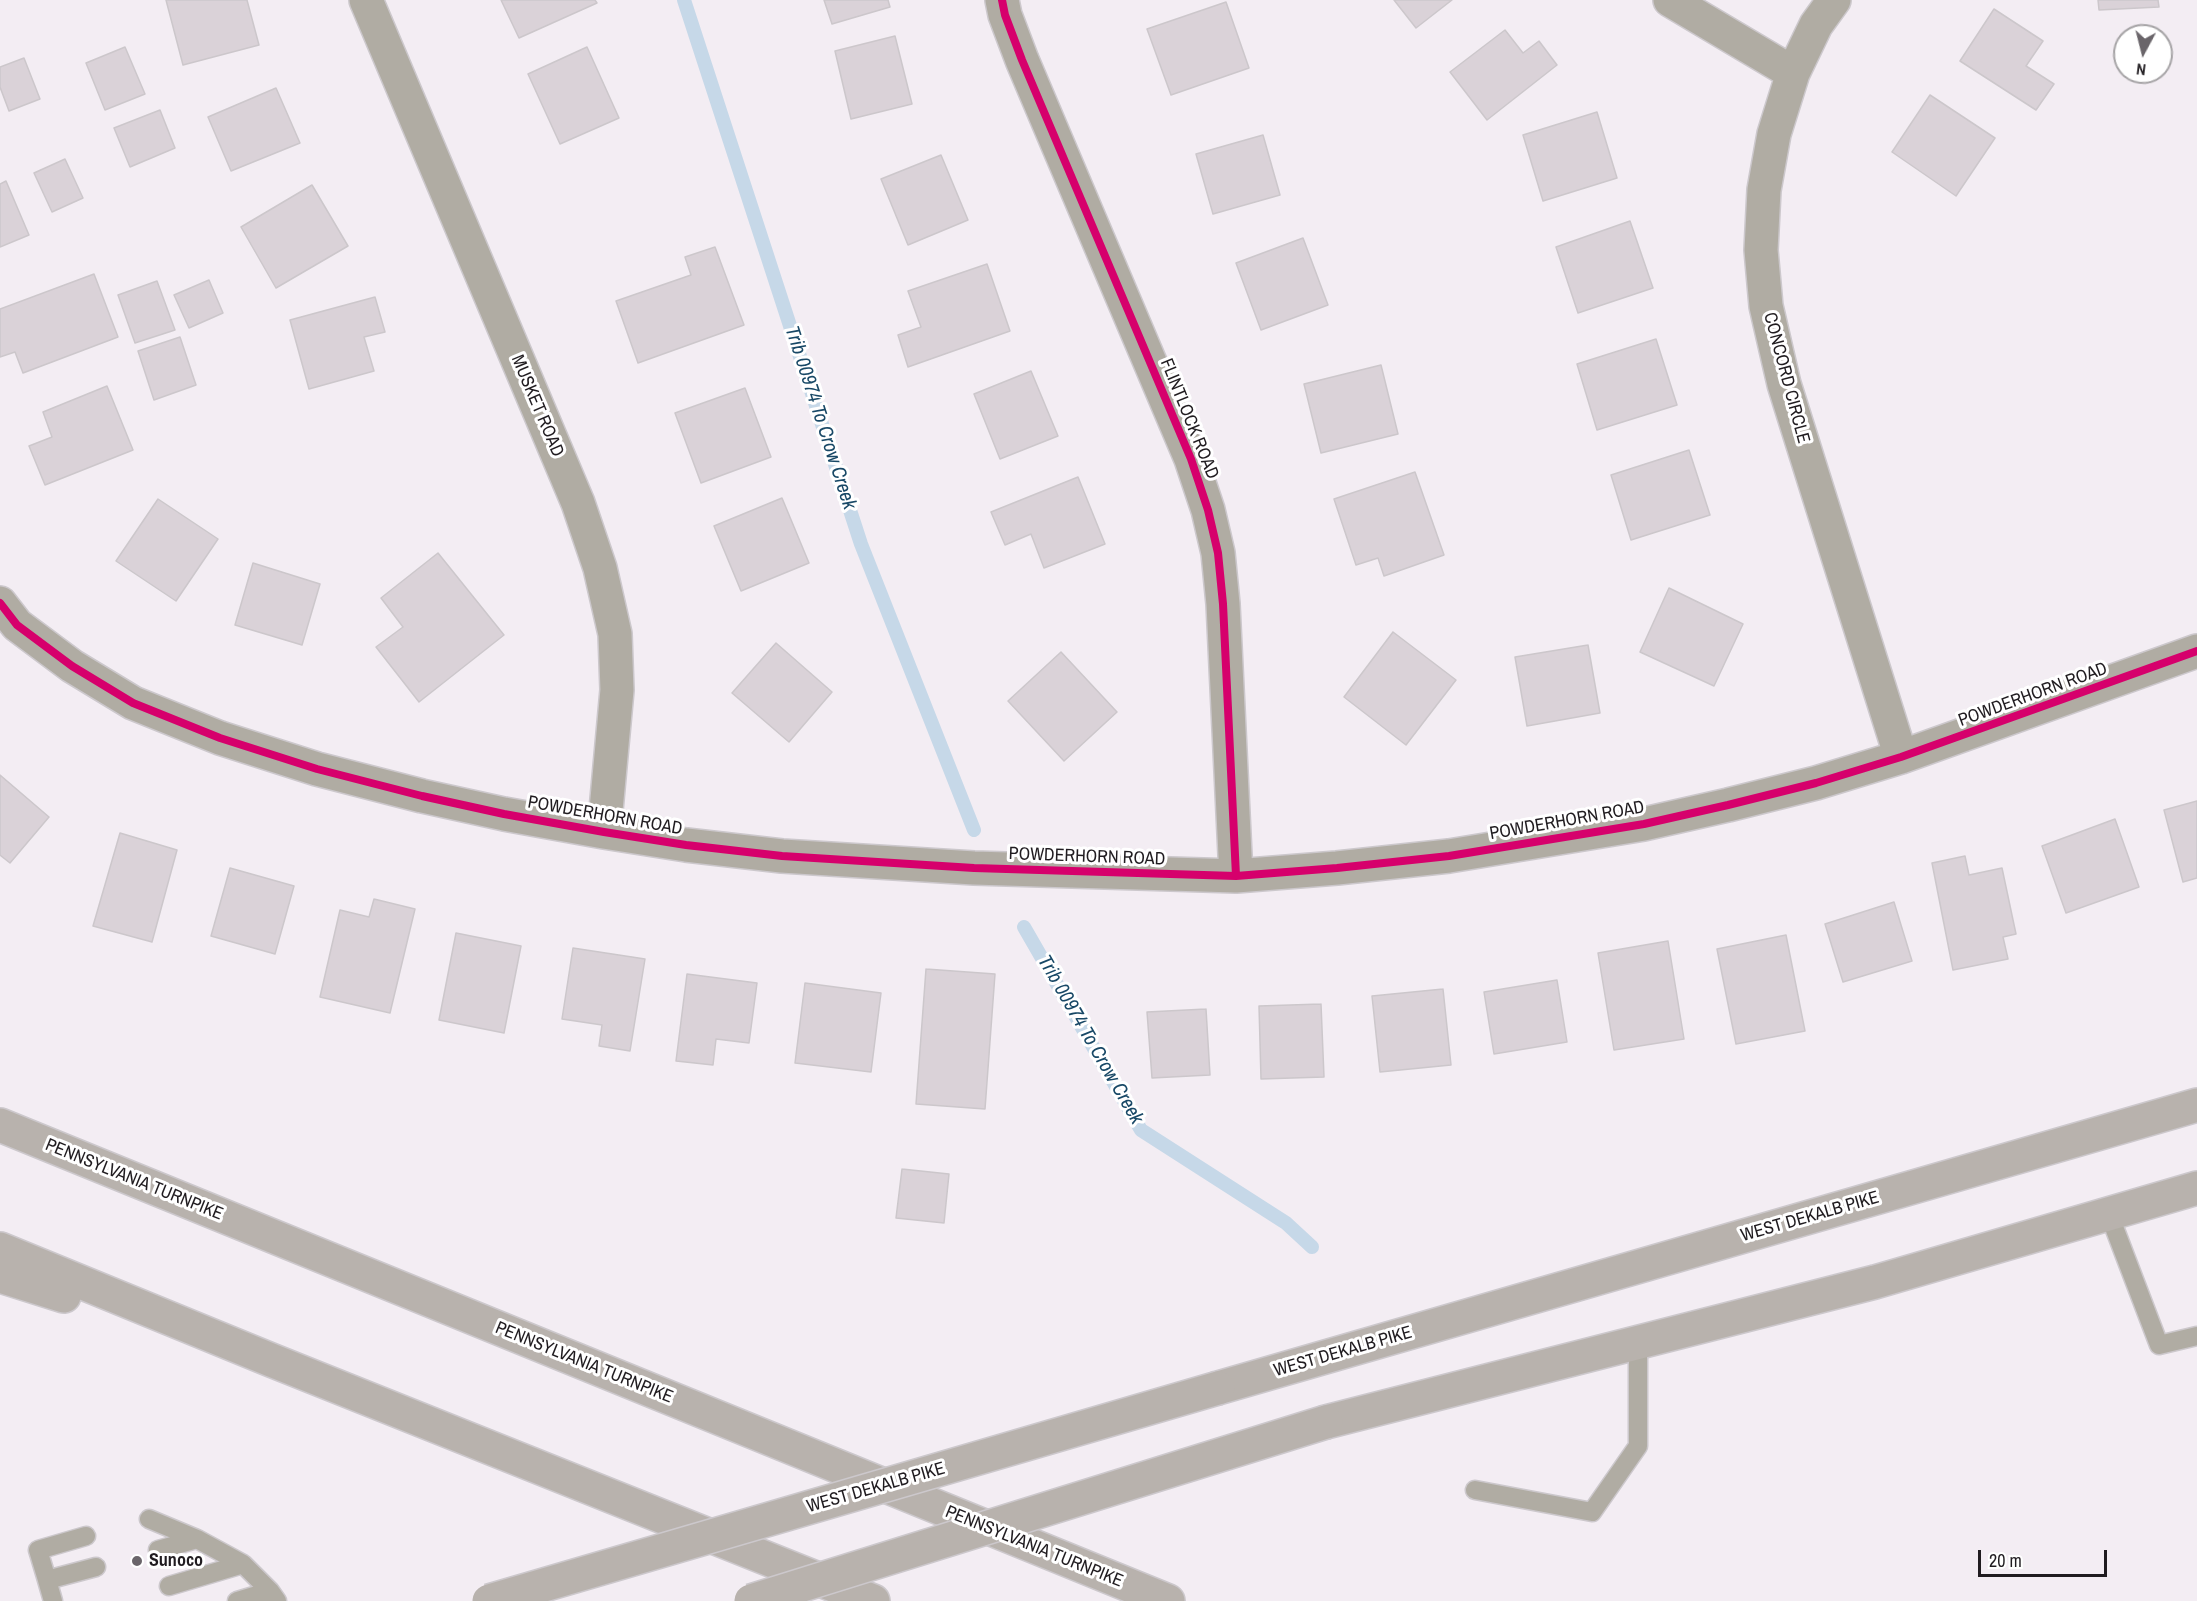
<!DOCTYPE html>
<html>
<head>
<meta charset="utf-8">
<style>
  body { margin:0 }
  #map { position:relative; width:2197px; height:1601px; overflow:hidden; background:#f3edf3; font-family:"Archivo Narrow",sans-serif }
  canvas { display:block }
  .north { position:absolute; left:2113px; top:24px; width:60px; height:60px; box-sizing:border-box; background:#fff; border:2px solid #a6a4a6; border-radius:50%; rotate:187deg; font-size:16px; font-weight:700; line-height:24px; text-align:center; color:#201c20 }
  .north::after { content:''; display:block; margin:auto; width:21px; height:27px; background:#6a656a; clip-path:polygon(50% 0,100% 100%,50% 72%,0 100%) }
  .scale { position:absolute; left:1978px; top:1550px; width:129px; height:27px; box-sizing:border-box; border:3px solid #201c20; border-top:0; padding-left:8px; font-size:18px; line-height:21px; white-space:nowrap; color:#201c20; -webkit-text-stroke:4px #fff; paint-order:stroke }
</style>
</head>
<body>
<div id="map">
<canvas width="2197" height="1601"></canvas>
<div class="north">N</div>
<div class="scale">20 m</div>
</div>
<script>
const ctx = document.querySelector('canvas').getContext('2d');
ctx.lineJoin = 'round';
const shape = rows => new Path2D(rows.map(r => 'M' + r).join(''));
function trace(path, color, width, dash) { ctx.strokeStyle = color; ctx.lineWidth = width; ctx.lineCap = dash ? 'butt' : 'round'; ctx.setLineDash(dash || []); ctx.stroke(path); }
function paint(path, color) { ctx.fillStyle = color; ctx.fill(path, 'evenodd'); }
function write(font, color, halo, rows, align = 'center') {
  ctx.font = font + ' "Archivo Narrow",sans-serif'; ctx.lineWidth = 6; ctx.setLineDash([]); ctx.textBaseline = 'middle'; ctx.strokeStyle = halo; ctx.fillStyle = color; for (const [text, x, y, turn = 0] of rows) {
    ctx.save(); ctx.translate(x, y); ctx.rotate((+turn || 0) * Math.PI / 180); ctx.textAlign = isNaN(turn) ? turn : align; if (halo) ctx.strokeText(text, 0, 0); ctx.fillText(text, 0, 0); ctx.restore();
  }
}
trace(shape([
  [684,0,861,544,974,830],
  [1024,927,1141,1130,1286,1223,1312,1247]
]), '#c6d8e8', 14);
const building = shape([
  [166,0,247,0,259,45,183,65,166,0],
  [501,0,595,0,597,3,519,38,501,0],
  [824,0,888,0,890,7,832,24,824,0],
  [1394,0,1452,0,1416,28,1394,0],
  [2098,0,2158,0,2159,7,2099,10,2098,0],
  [1226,2,1249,68,1171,95,1147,29,1226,2],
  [1994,9,2043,41,2026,66,2054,84,2036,110,1960,61,1994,9],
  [1505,30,1523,53,1539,41,1557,65,1487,120,1450,72,1505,30],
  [895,36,912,104,851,119,835,51,895,36],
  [125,47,145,94,105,110,86,63,125,47],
  [587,47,619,118,560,144,528,74,587,47],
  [24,58,40,99,9,111,0,87,0,67,24,58],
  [276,88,300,143,231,171,208,117,276,88],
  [1930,95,1995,138,1956,196,1892,152,1930,95],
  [160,110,175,148,130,167,114,128,160,110],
  [1597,112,1617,178,1543,201,1523,135,1597,112],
  [1263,135,1280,195,1213,214,1196,154,1263,135],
  [941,155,968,220,908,245,881,179,941,155],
  [65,159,83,198,52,212,34,173,65,159],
  [6,181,29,235,0,247,0,184,6,181],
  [312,185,348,246,276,288,241,227,312,185],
  [1630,221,1653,288,1578,313,1556,247,1630,221],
  [1303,238,1328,305,1261,330,1236,263,1303,238],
  [715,247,744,325,638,363,616,301,691,275,685,257,715,247],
  [987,264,1010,331,908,367,898,335,921,327,908,291,987,264],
  [94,274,118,337,23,373,15,352,0,357,0,309,94,274],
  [209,280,223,313,189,328,174,295,209,280],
  [157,281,175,330,135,343,118,295,157,281],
  [375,297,385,332,364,337,374,371,309,389,290,320,375,297],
  [180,337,196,385,154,400,138,351,180,337],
  [1656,339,1677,405,1597,430,1577,364,1656,339],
  [1381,365,1398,434,1321,453,1304,384,1381,365],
  [1031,371,1058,436,1000,459,974,394,1031,371],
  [107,386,133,450,45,485,29,446,52,437,43,412,107,386],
  [745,388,771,457,701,483,675,413,745,388],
  [1689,450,1710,515,1631,540,1611,475,1689,450],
  [1415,472,1444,555,1384,576,1378,558,1356,565,1334,499,1415,472],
  [1078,477,1105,544,1044,568,1031,534,1005,545,991,512,1078,477],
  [782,498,809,563,741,591,714,526,782,498],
  [158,499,218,539,176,601,116,561,158,499],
  [438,553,504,635,419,702,376,647,403,627,381,598,438,553],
  [253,563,320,584,302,645,235,625,253,563],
  [1669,588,1743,624,1714,686,1640,652,1669,588],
  [1393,632,1456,680,1406,745,1344,697,1393,632],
  [776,643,832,692,789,742,732,693,776,643],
  [1588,645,1600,713,1527,726,1515,657,1588,645],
  [1061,652,1117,712,1064,761,1008,701,1061,652],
  [0,775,49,817,10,863,0,855,0,775],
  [2197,801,2197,878,2183,882,2164,810,2197,801],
  [2115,819,2139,887,2066,913,2042,846,2115,819],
  [120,833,177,850,152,942,93,926,120,833],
  [1965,856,1969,875,2002,868,2016,934,2003,937,2008,959,1953,970,1932,863,1965,856],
  [230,868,294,886,275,954,211,936,230,868],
  [374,899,415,909,390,1013,320,997,340,910,369,917,374,899],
  [1894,902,1912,961,1843,982,1825,924,1894,902],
  [456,933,521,946,504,1033,439,1020,456,933],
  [1786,935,1805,1031,1736,1044,1717,949,1786,935],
  [1668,941,1684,1039,1614,1050,1598,953,1668,941],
  [573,948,645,959,630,1051,599,1046,602,1025,562,1019,573,948],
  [926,969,995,974,985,1109,916,1104,926,969],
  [687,974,757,983,749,1043,716,1039,713,1065,676,1061,687,974],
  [1557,980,1567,1042,1494,1054,1484,992,1557,980],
  [805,983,881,993,871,1072,795,1063,805,983],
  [1443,989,1451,1065,1380,1072,1372,996,1443,989],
  [1321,1004,1324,1077,1261,1079,1259,1006,1321,1004],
  [1206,1009,1210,1075,1152,1078,1147,1012,1206,1009],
  [902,1169,949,1174,944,1223,896,1218,902,1169]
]);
paint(building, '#dad2d8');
trace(building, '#ccc7cb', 1.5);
const lane = shape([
  [2109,1214,2159,1345,2197,1336],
  [1475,1490,1592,1512,1638,1446,1638,1343],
  [149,1519,197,1539],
  [158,1550,197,1539,243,1564],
  [47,1580,38,1550,86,1536],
  [169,1586,243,1564,270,1591,277,1601],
  [53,1601,47,1580,96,1567],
  [237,1601,270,1591]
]);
const street = shape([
  [366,0,578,503,600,568,615,634,617,690,604,832],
  [1002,0,1005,15,1022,60,1191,459,1208,510,1218,553,1223,604,1236,876],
  [1670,0,1793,73],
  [1834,0,1816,25,1793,73,1774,134,1764,190,1761,250,1766,306,1784,384,1901,757],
  [0,603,17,625,72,666,133,703,220,738,317,769,422,796,504,814,604,832,686,845,782,856,974,868,1236,876,1337,868,1449,856,1644,824,1728,805,1816,783,1901,757,2197,651]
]);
const highway = shape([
  [0,1125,1168,1601],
  [0,1249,271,1360,873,1601],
  [0,1276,64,1296],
  [1218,1388,2197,1105],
  [1326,1422,1875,1282,2197,1188]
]);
trace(lane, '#ccc8cc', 21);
trace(street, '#ccc8cc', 36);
trace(highway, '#ccc8cc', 36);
trace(lane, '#b0aca3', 18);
trace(street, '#b0aca3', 33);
trace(highway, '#b8b2ad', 33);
const highwayBridge = shape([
  [489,1601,1218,1388],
  [751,1601,1326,1422]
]);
trace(highwayBridge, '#ccc8cc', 36, []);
trace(highwayBridge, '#b8b2ad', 33);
trace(shape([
  [1002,0,1005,15,1022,60,1191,459,1208,510,1218,553,1223,604,1236,876],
  [0,603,17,625,72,666,133,703,220,738,317,769,422,796,504,814,604,832,686,845,782,856,974,868,1236,876,1337,868,1449,856,1644,824,1728,805,1816,783,1901,757,2197,651]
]), '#d6006c', 8);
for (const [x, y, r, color] of [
  [137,1561,6,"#6a656a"]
]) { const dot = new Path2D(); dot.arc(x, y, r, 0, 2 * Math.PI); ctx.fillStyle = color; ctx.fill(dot); trace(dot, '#fff', 2); }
write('18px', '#201c20', '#fff', [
  ["CONCORD CIRCLE",1786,378,75],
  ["MUSKET ROAD",537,406,67],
  ["FLINTLOCK ROAD",1189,419,68],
  ["POWDERHORN ROAD",2033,695,-20],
  ["POWDERHORN ROAD",605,816,10],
  ["POWDERHORN ROAD",1567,821,-10],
  ["POWDERHORN ROAD",1087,857,2],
  ["PENNSYLVANIA TURNPIKE",134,1180,22],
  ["WEST DEKALB PIKE",1810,1217,-16],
  ["WEST DEKALB PIKE",1343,1352,-16],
  ["PENNSYLVANIA TURNPIKE",584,1363,22],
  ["WEST DEKALB PIKE",876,1488,-16],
  ["PENNSYLVANIA TURNPIKE",1034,1547,22]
]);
write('bold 18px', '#201c20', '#fff', [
  ["Sunoco",149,1561]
], 'left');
write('italic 20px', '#184866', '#fff', [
  ["Trib 00974 To Crow Creek",820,418,72],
  ["Trib 00974 To Crow Creek",1090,1040,60]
]);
</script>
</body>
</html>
